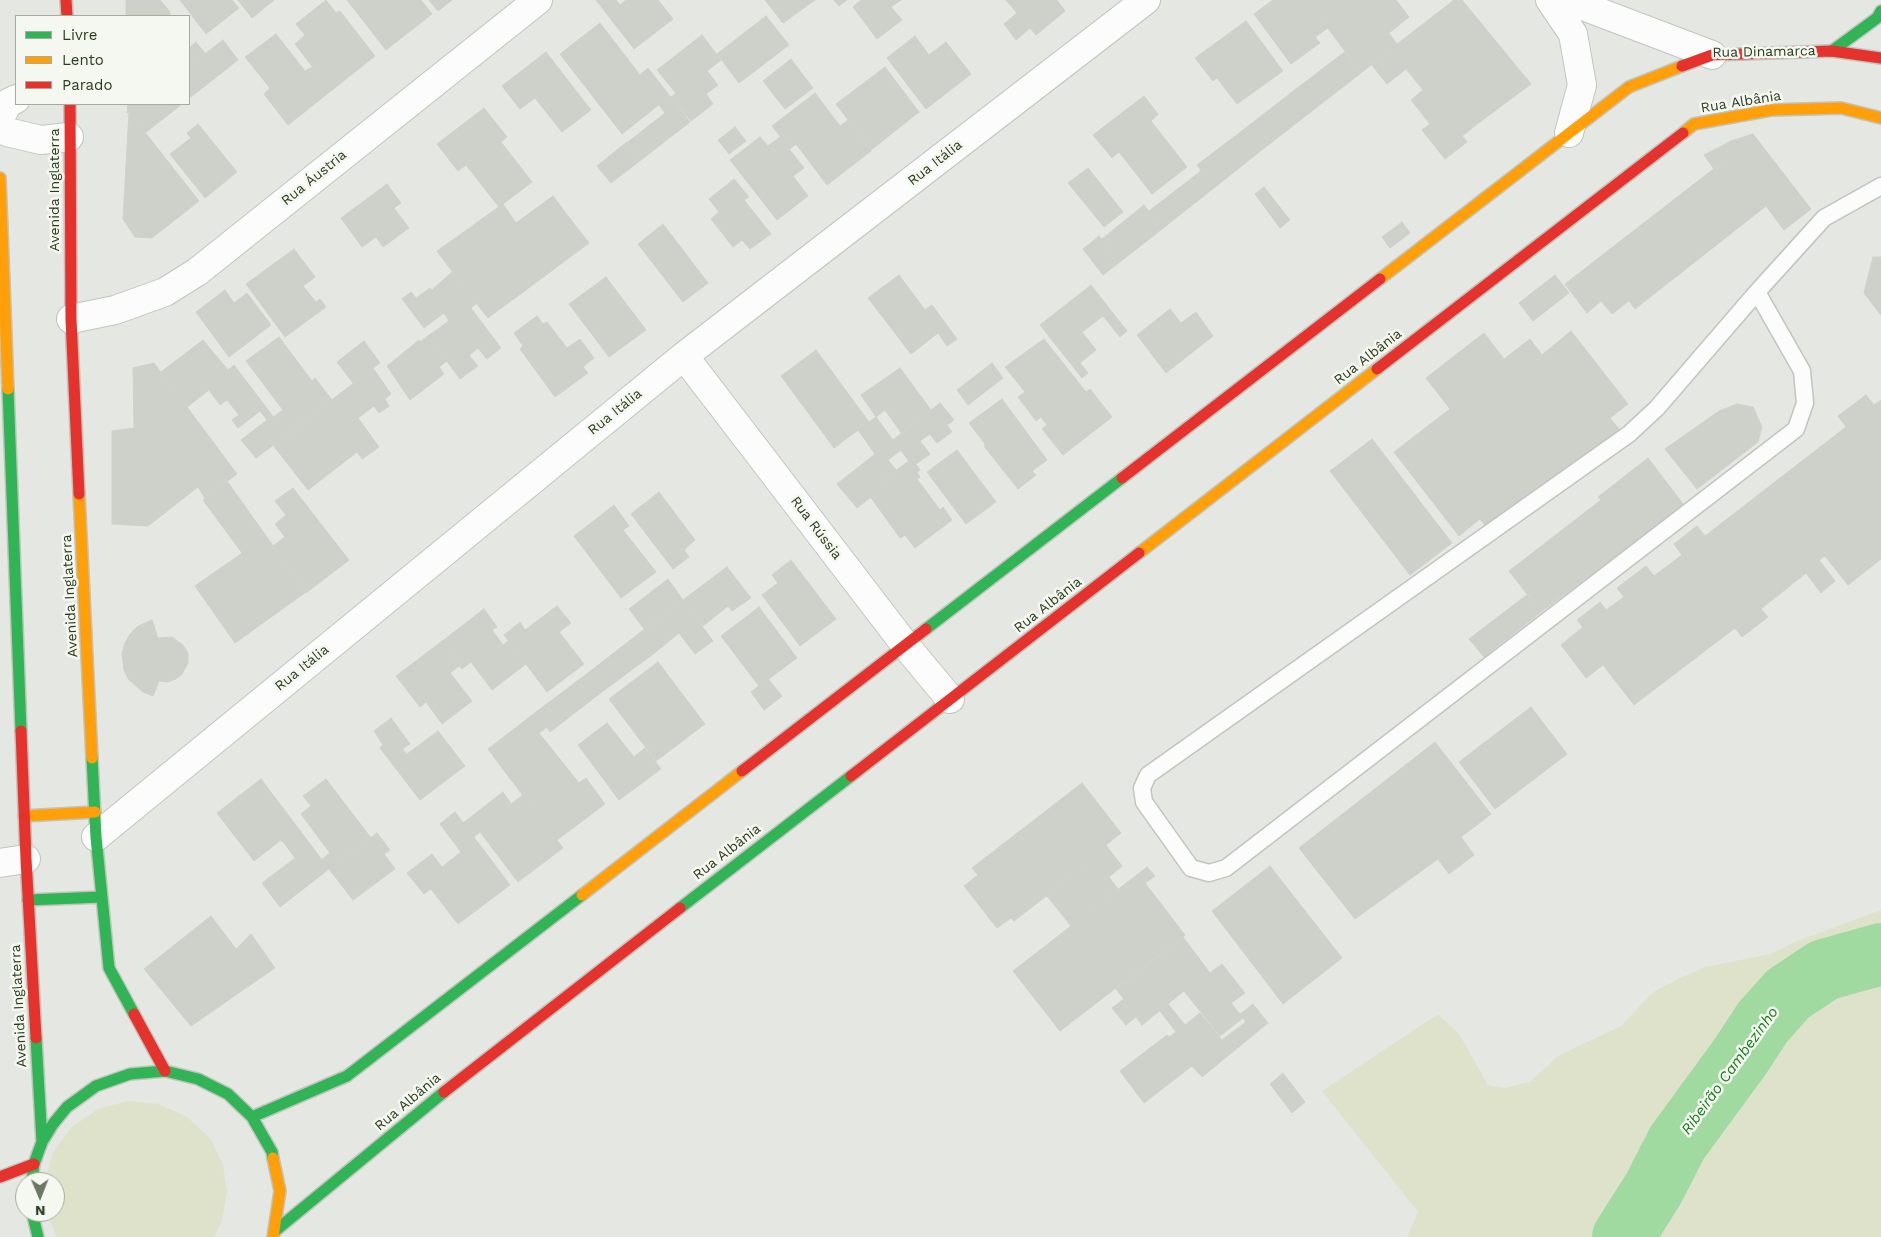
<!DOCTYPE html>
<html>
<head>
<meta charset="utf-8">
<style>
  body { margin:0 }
  #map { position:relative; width:1881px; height:1237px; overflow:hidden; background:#e5e8e2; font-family:"Work Sans",sans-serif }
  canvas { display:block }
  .legend { position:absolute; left:15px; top:15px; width:175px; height:90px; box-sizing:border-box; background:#f5f8f0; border:1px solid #a4ad9c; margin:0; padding:6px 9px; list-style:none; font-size:15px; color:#2b3c1f }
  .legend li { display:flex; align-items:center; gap:10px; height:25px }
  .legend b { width:25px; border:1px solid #a4ad9c }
  .north { position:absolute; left:15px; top:1172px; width:50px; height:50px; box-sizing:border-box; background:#f5f8f0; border:1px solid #a4ad9c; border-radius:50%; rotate:179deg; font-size:14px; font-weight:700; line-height:20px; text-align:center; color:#2b3c1f }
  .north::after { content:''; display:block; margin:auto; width:18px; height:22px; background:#6c7863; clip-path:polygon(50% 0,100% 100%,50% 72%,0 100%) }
</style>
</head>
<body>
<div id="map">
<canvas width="1881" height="1237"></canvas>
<ul class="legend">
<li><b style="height:6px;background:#30b455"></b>Livre</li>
<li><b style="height:6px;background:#ff9f0a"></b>Lento</li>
<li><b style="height:6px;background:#e5322d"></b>Parado</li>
</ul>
<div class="north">N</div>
</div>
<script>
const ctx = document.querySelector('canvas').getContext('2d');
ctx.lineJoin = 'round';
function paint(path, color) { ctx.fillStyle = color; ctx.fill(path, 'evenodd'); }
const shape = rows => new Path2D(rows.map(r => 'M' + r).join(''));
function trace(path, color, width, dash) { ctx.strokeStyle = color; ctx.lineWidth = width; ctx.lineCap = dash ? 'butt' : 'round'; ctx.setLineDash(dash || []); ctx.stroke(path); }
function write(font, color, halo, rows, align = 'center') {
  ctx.font = font + ' "Work Sans",sans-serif'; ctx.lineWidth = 5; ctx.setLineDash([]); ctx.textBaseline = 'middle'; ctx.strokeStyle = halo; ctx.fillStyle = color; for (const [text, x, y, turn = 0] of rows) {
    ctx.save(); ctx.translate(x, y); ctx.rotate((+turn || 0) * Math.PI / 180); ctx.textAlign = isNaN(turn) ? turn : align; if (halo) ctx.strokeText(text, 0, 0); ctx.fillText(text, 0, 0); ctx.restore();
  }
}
paint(shape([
  [1881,910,1881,1237,1407,1237,1418,1212,1322,1091,1438,1014,1459,1034,1488,1085,1505,1088,1530,1082,1558,1056,1621,1026,1653,992,1682,977,1705,967,1770,954,1797,941],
  [128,1101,159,1104,187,1117,210,1138,223,1164,227,1192,222,1221,214,1237,57,1237,46,1212,55,1212,55,1182,45,1182,53,1152,72,1127,98,1109]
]), '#dee2ca');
trace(shape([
  [1623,1237,1654,1188,1677,1143,1740,1057,1763,1022,1788,994,1824,970,1881,954]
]), '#a0daa1', 62);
const building = shape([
  [126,0,160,0,170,12,170,16,126,16,126,0],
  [180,0,232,0,239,8,206,34,180,0],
  [238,0,274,0,252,18,238,0],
  [326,0,336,13,340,11,375,56,331,91,295,44,305,35,296,24,326,0],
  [347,0,421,0,432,14,386,50,347,0],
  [429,0,452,0,438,11,429,0],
  [596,0,616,0,620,5,626,0,658,0,673,19,634,49,596,0],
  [765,0,815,0,783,23,765,0],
  [834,0,847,0,839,6,834,0],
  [861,0,901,0,891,7,902,20,877,39,853,7,861,0],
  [1006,0,1057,0,1065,11,1036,35,1030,28,1016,40,1004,24,1017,13,1006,0],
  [1273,0,1307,0,1328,28,1315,37,1320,43,1291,64,1254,14,1273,0],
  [1307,0,1396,0,1409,17,1389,33,1397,44,1361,73,1307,0],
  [1454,0,1462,0,1531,84,1484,119,1414,31,1454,0],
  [766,16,789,45,739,83,717,54,766,16],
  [1246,21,1283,71,1237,104,1217,78,1213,81,1195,58,1246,21],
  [600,23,640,75,648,68,670,96,622,134,560,54,600,23],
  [1414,31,1484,119,1462,136,1467,142,1445,159,1422,130,1430,124,1411,100,1423,90,1406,69,1387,84,1371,64,1414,31],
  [276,34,305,71,312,67,331,91,288,125,264,94,270,88,245,57,276,34],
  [702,35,721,60,707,71,718,85,706,94,713,104,691,121,671,97,676,93,657,70,702,35],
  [915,36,929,55,946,42,971,74,926,109,887,58,915,36],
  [223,40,238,60,191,97,189,93,189,66,223,40],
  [196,42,205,53,189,66,189,48,196,42],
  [1346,51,1361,73,1312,111,1296,89,1346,51],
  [546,52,591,110,562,132,535,98,520,109,502,86,546,52],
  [791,59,813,88,785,109,763,81,791,59],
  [885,67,919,112,871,150,836,104,885,67],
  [1296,89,1312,111,1263,149,1247,127,1296,89],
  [815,93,840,126,848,120,871,151,827,185,796,144,790,149,772,126,815,93],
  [670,96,690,122,641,160,628,142,665,113,659,105,670,96],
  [1144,96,1158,114,1151,121,1187,167,1152,194,1119,152,1112,158,1093,135,1144,96],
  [128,104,140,104,127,113,128,104],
  [140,104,182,104,145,133,129,112,140,104],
  [484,108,507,137,501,142,532,182,499,207,466,165,458,171,437,144,484,108],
  [129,112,199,201,152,238,135,237,123,219,129,112],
  [198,124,237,172,205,198,170,154,191,138,187,133,198,124],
  [735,127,746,141,729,154,718,140,735,127],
  [1247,127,1263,149,1214,188,1197,165,1247,127],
  [1753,134,1811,209,1784,230,1729,157,1714,169,1704,155,1731,141,1753,134],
  [760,137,768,146,780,137,804,168,793,176,808,196,777,220,730,160,760,137],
  [627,142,641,160,611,183,597,166,627,142],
  [1729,157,1766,206,1635,309,1629,301,1612,314,1601,301,1587,313,1565,284,1729,157],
  [1088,168,1123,212,1104,227,1068,183,1088,168],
  [1201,171,1214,188,1162,229,1149,211,1201,171],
  [734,179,749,197,744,200,771,234,750,249,742,240,733,247,711,219,719,212,709,199,734,179],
  [387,184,401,203,394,208,409,228,383,247,376,237,362,247,341,218,387,184],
  [1264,187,1290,220,1280,228,1255,194,1264,187],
  [553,196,568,216,519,255,489,214,503,204,516,223,553,196],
  [1144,205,1162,229,1120,262,1102,239,1144,205],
  [489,214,519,255,469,294,437,251,489,214],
  [568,216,589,243,538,281,519,255,568,216],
  [1402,222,1410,233,1390,248,1382,237,1402,222],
  [663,224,708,283,683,302,638,244,663,224],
  [1099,236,1120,262,1103,275,1083,249,1099,236],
  [294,249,315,277,303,286,316,302,320,299,326,307,285,337,246,284,294,249],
  [519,255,538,281,488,318,469,294,519,255],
  [1873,257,1881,257,1881,315,1864,293,1873,257],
  [452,272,469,294,424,328,402,299,411,292,416,298,430,288,432,290,452,272],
  [899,275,925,310,932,305,957,339,947,346,938,333,911,354,868,298,899,275],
  [1555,275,1569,293,1533,321,1519,303,1555,275],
  [606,277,646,330,609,357,569,304,606,277],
  [1091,285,1127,331,1120,337,1103,316,1082,332,1096,350,1080,363,1088,373,1082,378,1040,325,1091,285],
  [225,290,234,303,247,293,271,325,229,357,196,312,225,290],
  [469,294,477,303,471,308,501,348,487,359,478,348,469,355,478,366,460,379,428,336,449,321,444,313,469,294],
  [1170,309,1181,323,1196,312,1213,336,1166,373,1137,335,1170,309],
  [537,316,543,324,547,322,567,348,580,339,594,358,583,367,588,373,555,397,520,349,523,346,514,333,537,316],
  [1571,331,1628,404,1610,418,1620,430,1490,531,1480,519,1459,536,1394,452,1450,409,1426,378,1484,333,1504,359,1530,339,1542,355,1571,331],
  [428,336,447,361,439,367,444,374,410,400,387,366,419,340,420,342,428,336],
  [279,337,312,381,315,378,332,400,287,435,273,417,283,410,246,361,279,337],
  [1044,339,1086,392,1090,389,1112,417,1063,455,1042,429,1047,425,1041,417,1036,421,1018,397,1025,392,1005,367,1044,339],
  [203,340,228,370,234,365,287,435,256,458,241,440,267,420,260,411,238,428,232,420,239,415,227,400,220,405,209,390,187,407,161,372,203,340],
  [364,341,380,363,353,383,337,362,364,341],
  [816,350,869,422,834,448,781,376,816,350],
  [154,363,237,474,205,498,198,487,148,526,112,524,112,431,134,428,133,368,154,363],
  [992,363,1003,378,968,405,957,390,992,363],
  [373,368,391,394,385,399,389,406,379,413,374,406,358,418,379,447,362,459,324,406,373,368],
  [900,368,931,410,902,434,885,410,876,417,861,395,900,368],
  [1866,395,1874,405,1881,400,1881,559,1848,585,1825,556,1819,560,1835,581,1821,593,1806,573,1761,609,1768,617,1742,637,1735,628,1634,705,1603,665,1586,678,1561,645,1583,627,1577,620,1600,602,1606,610,1624,597,1617,588,1646,566,1654,576,1682,555,1674,544,1697,526,1705,536,1846,427,1838,416,1866,395],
  [1002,399,1047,460,1032,471,1036,475,1018,489,984,446,985,444,969,423,1002,399],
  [940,403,954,420,947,425,952,432,937,443,930,434,920,441,930,454,916,464,920,470,917,472,893,440,940,403],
  [1737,404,1753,407,1762,427,1758,442,1697,489,1665,449,1719,411,1737,404],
  [324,406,357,452,308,490,273,445,324,406],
  [876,417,893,440,875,454,858,430,876,417],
  [1372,439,1452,543,1410,575,1330,471,1372,439],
  [893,440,901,450,888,460,896,470,867,492,871,497,857,508,837,484,893,440],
  [957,450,996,502,966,524,927,472,957,450],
  [1648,458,1684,505,1541,612,1509,571,1601,500,1598,497,1648,458],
  [909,461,920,477,917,479,940,510,943,507,952,520,915,548,905,535,900,538,867,492,909,461],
  [227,481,306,592,235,643,195,586,242,553,203,500,227,481],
  [293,488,349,560,306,593,273,546,285,537,275,524,286,515,275,501,293,488],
  [659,492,695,540,684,550,689,557,673,569,631,514,659,492],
  [614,505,629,526,623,530,656,572,621,598,574,536,614,505],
  [791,560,836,619,800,646,762,595,778,583,772,575,791,560],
  [727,567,751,598,732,611,728,606,703,626,683,600,727,567],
  [668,579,683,600,645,630,629,609,668,579],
  [1528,594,1541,612,1484,657,1469,639,1528,594],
  [683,600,713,641,695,654,679,633,652,655,637,635,683,600],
  [557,606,571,623,559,632,584,664,547,692,504,635,520,622,525,630,557,606],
  [759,607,797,658,759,686,721,636,759,607],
  [484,609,497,627,492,630,503,645,508,641,526,664,492,690,471,662,462,669,441,642,484,609],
  [152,620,158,638,172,637,183,645,188,653,188,663,182,674,176,679,167,682,159,681,153,696,143,692,129,680,124,670,122,654,125,643,130,634,138,626,152,620],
  [637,635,652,655,603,691,588,673,637,635],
  [441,642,459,666,450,673,472,701,442,724,426,702,420,707,396,676,441,642],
  [658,662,705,724,656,761,609,699,658,662],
  [588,673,603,691,550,732,536,712,588,673],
  [768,679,782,696,764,710,751,692,768,679],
  [1531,707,1567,754,1495,809,1459,762,1531,707],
  [536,712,547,727,499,764,488,749,536,712],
  [391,718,410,744,402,749,407,754,438,731,465,766,420,800,380,748,383,745,374,731,391,718],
  [607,723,634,757,645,748,661,769,619,800,578,745,607,723],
  [539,733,579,783,586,778,605,804,557,840,499,764,539,733],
  [1435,742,1491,814,1461,837,1474,855,1449,874,1438,859,1355,919,1299,848,1435,742],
  [261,779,301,832,285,844,281,840,254,861,217,813,261,779],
  [326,779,371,838,329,869,322,859,330,853,301,814,311,806,303,796,326,779],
  [1082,783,1121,833,1106,845,1108,848,1014,921,1011,918,997,928,964,886,978,875,972,868,1082,783],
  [503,792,511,804,523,795,563,848,518,882,480,832,474,837,463,823,503,792],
  [455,812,510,885,458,924,431,889,424,894,407,873,432,854,442,867,461,852,440,824,455,812],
  [301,832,329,869,280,907,262,883,295,858,285,844,301,832],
  [377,833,390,850,384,854,395,869,353,900,329,869,377,833],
  [1108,848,1122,866,1109,877,1118,889,1071,926,1047,896,1108,848],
  [1270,866,1342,958,1283,1004,1212,911,1270,866],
  [1147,867,1155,876,1145,883,1185,935,1060,1031,1013,971,1147,867],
  [211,916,236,949,251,934,275,968,191,1026,144,969,211,916],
  [1183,937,1210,973,1222,964,1245,993,1231,1003,1243,1018,1220,1036,1184,991,1142,1025,1136,1017,1126,1025,1112,1008,1124,999,1116,989,1183,937],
  [1168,1004,1185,1025,1200,1013,1222,1040,1246,1022,1240,1014,1253,1004,1268,1023,1202,1077,1192,1066,1144,1103,1120,1071,1167,1035,1169,1037,1176,1032,1160,1011,1168,1004],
  [1283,1073,1305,1102,1292,1113,1270,1084,1283,1073]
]);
paint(building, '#ced1ca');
trace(building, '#ced1cb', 1);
const lane = shape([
  [1757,292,1802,371,1805,403,1796,429,1226,868,1209,873,1191,868,1144,802,1142,788,1148,775,1629,434,1657,408,1757,292,1824,218,1881,186]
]);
const street = shape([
  [1550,0,1573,34,1582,85,1569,133],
  [1567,0,1712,55],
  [0,118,8,103,16,99],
  [0,124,7,132,41,140,69,137],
  [71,319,115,310,165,292,197,272,538,0],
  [684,356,906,646,950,699],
  [96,837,684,356,1146,0],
  [0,863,26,859]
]);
const fast = shape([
  [1832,51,1877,18,1881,11],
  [8,389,21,731],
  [926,629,1122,478],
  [92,758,96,837,109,968,134,1014],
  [28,900,102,897],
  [680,908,851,776],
  [36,1038,42,1142],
  [252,1117,347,1076,582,895],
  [32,1182,34,1164,42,1142,53,1124,67,1107,96,1086,130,1074,165,1071,198,1079,228,1094,252,1117,272,1152,273,1158],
  [32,1212,38,1237],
  [275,1231,444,1092]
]);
const slow = shape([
  [1683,133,1694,124,1771,110,1841,108,1881,118],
  [0,178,8,389],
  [1380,279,1629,87,1682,66],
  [79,494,92,758],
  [1139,553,1377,369],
  [24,816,95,812],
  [582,895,742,771],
  [273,1237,280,1191,273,1158]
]);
const jam = shape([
  [66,0,67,16],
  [1682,66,1712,55,1832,51,1881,58],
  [70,104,71,319,79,494],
  [1377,369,1683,133],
  [1122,478,1380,279],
  [21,731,26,859,36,1038],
  [742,771,926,629],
  [851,776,1139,553],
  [134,1014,165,1071],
  [444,1092,680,908],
  [0,1177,34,1164]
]);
trace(lane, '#c2c5bf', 19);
trace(street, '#c2c5bf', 30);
trace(fast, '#c0c4bc', 14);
trace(slow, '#c0c4bc', 14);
trace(jam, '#c0c4bc', 14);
trace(lane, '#fbfcfb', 16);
trace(street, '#fbfcfb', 28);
trace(fast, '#30b455', 11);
trace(slow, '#ff9f0a', 11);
trace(jam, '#e5322d', 11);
write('14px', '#2b3c1f', '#f5f8f0', [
  ["Rua Dinamarca",1764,52,-1],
  ["Rua Albânia",1741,102,-9],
  ["Rua Itália",935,163,-38],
  ["Rua Áustria",314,178,-39],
  ["Avenida Inglaterra",55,190,-90],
  ["Rua Albânia",1368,357,-38],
  ["Rua Itália",615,412,-39],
  ["Rua Rússia",816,528,53],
  ["Avenida Inglaterra",70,596,-93],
  ["Rua Albânia",1048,605,-38],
  ["Rua Itália",302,668,-39],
  ["Rua Albânia",727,852,-38],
  ["Avenida Inglaterra",19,1006,-93],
  ["Rua Albânia",408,1102,-40]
]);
write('italic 15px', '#167b1a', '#f5f8f0', [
  ["Ribeirão Cambezinho",1730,1071,-54]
]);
</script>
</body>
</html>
